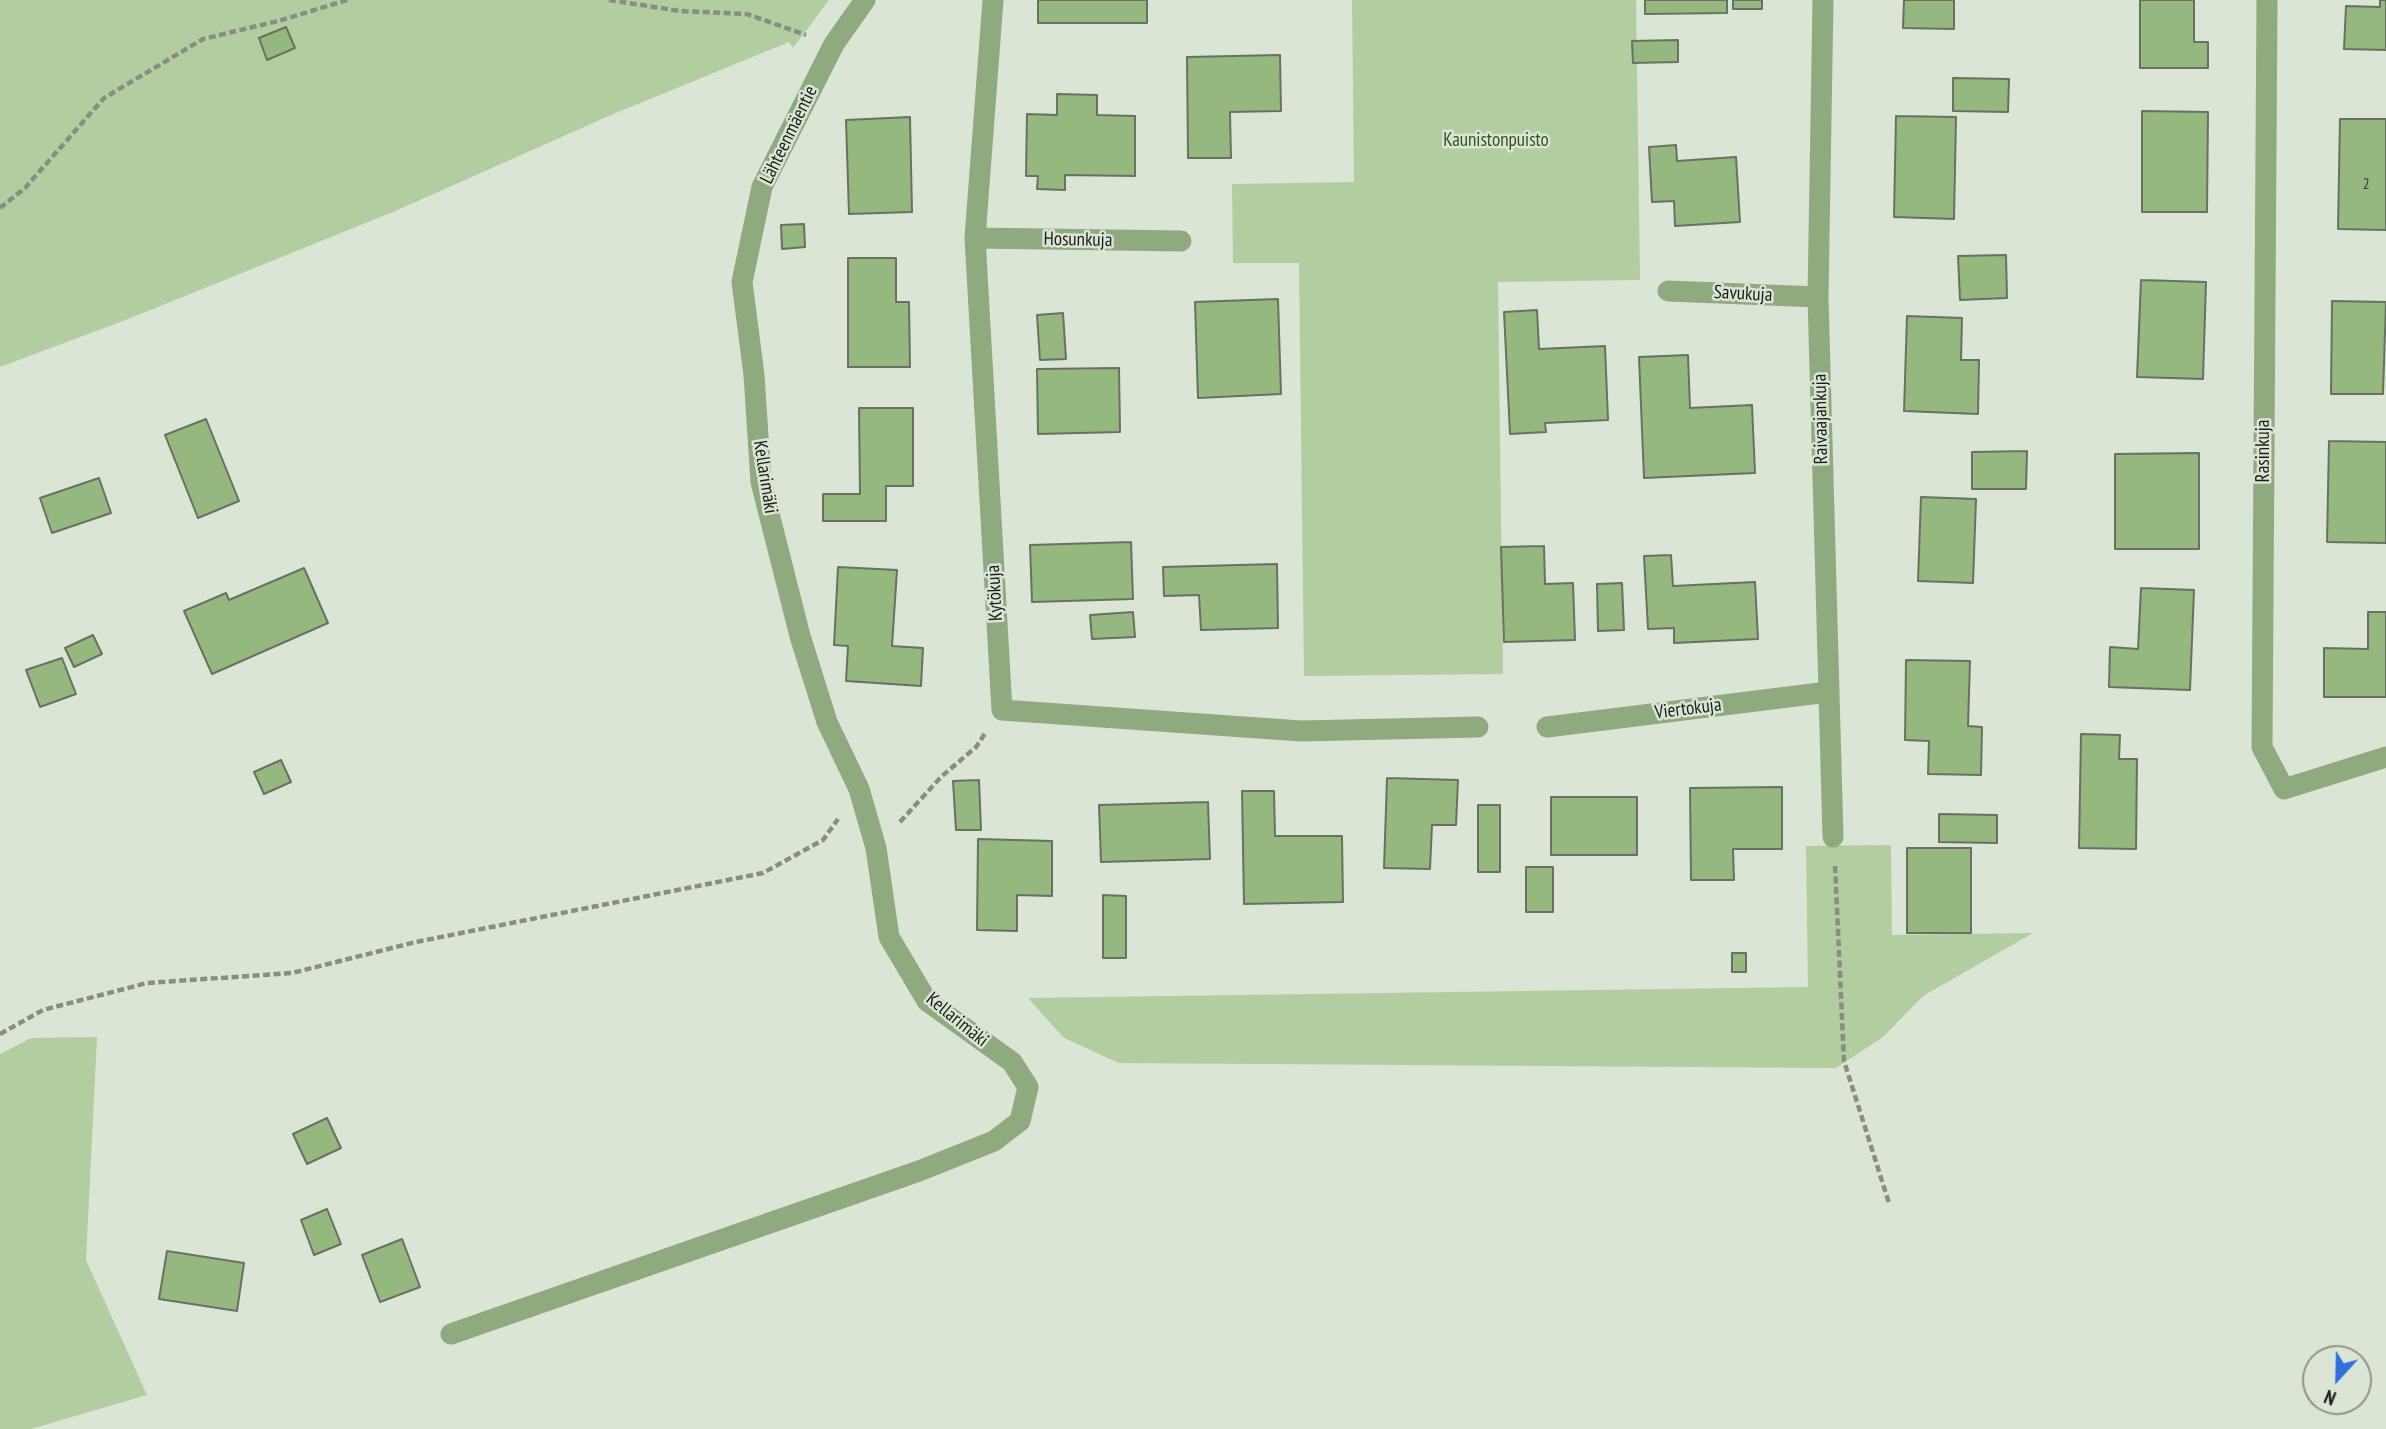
<!DOCTYPE html>
<html>
<head>
<meta charset="utf-8">
<style>
  body { margin:0 }
  #map { position:relative; width:2386px; height:1429px; overflow:hidden; background:#dbe5d6; font-family:"PT Sans Narrow",sans-serif }
  canvas { display:block }
  .north { position:absolute; left:2302px; top:1345px; width:70px; height:70px; box-sizing:border-box; background:#dbe5d6; border:2px solid #8e958a; border-radius:50%; rotate:202deg; font-size:19px; font-weight:700; line-height:28px; text-align:center; color:#1a1e18 }
  .north::after { content:''; display:block; margin:auto; width:24px; height:32px; background:#336edc; clip-path:polygon(50% 0,100% 100%,50% 72%,0 100%) }
</style>
</head>
<body>
<div id="map">
<canvas width="2386" height="1429"></canvas>
<div class="north">N</div>
</div>
<script>
const ctx = document.querySelector('canvas').getContext('2d');
ctx.lineJoin = 'round';
function paint(path, color) { ctx.fillStyle = color; ctx.fill(path, 'evenodd'); }
const shape = rows => new Path2D(rows.map(r => 'M' + r).join(''));
function trace(path, color, width, dash) { ctx.strokeStyle = color; ctx.lineWidth = width; ctx.lineCap = dash ? 'butt' : 'round'; ctx.setLineDash(dash || []); ctx.stroke(path); }
function write(font, color, halo, rows, align = 'center') {
  ctx.font = font + ' "PT Sans Narrow",sans-serif'; ctx.lineWidth = 5; ctx.setLineDash([]); ctx.textBaseline = 'middle'; ctx.strokeStyle = halo; ctx.fillStyle = color; for (const [text, x, y, turn = 0] of rows) {
    ctx.save(); ctx.translate(x, y); ctx.rotate((+turn || 0) * Math.PI / 180); ctx.textAlign = isNaN(turn) ? turn : align; if (halo) ctx.strokeText(text, 0, 0); ctx.fillText(text, 0, 0); ctx.restore();
  }
}
paint(shape([
  [0,0,829,0,793,48,789,42,611,115,393,212,123,321,0,367],
  [1352,0,1636,0,1640,280,1498,282,1503,674,1304,676,1299,263,1233,263,1232,184,1354,182],
  [1891,845,1892,935,2033,933,1923,996,1883,1037,1836,1068,1119,1063,1064,1038,1028,998,1808,987,1806,846],
  [97,1037,86,1260,147,1395,31,1429,0,1429,0,1054,31,1038]
]), '#b2cda0');
const building = shape([
  [1038,0,1147,0,1147,23,1038,23,1038,0],
  [1645,0,1727,0,1727,13,1645,14,1645,0],
  [1733,0,1762,0,1762,9,1733,9,1733,0],
  [1904,0,1954,0,1954,29,1903,28,1904,0],
  [2140,0,2194,0,2194,42,2208,42,2208,68,2140,68,2140,0],
  [2380,0,2386,0,2386,50,2344,49,2346,6,2380,7,2380,0],
  [286,27,295,48,267,60,259,38,286,27],
  [1678,40,1678,62,1633,63,1632,41,1678,40],
  [1280,55,1281,111,1230,112,1231,158,1188,158,1187,57,1280,55],
  [1953,78,2009,79,2008,112,1953,111,1953,78],
  [1057,94,1097,95,1097,115,1135,116,1135,176,1065,175,1065,190,1037,189,1038,176,1026,176,1027,114,1057,115,1057,94],
  [2142,111,2208,112,2207,212,2142,212,2142,111],
  [1896,116,1956,117,1954,219,1894,217,1896,116],
  [910,117,912,212,849,214,846,120,910,117],
  [2340,119,2386,119,2386,230,2338,229,2340,119],
  [1676,145,1677,161,1736,157,1740,222,1675,226,1674,201,1652,202,1649,147,1676,145],
  [804,224,805,247,782,249,781,225,804,224],
  [2006,255,2007,298,1960,300,1958,256,2006,255],
  [848,258,896,258,896,302,909,302,910,367,848,367,848,258],
  [2141,280,2206,282,2203,379,2137,377,2141,280],
  [1278,299,1281,394,1198,398,1195,302,1278,299],
  [2332,301,2386,302,2383,394,2331,394,2332,301],
  [1537,310,1539,349,1605,346,1608,420,1545,423,1546,432,1510,434,1504,312,1537,310],
  [1063,313,1066,359,1040,360,1037,315,1063,313],
  [1907,316,1962,318,1961,360,1979,360,1978,414,1904,411,1907,316],
  [1688,355,1690,408,1752,405,1755,473,1644,478,1639,357,1688,355],
  [1119,368,1120,432,1038,434,1037,369,1119,368],
  [859,408,913,408,913,486,886,486,886,521,823,521,823,494,860,494,859,408],
  [206,419,239,501,198,518,165,435,206,419],
  [2329,441,2386,442,2386,543,2327,542,2329,441],
  [2027,451,2026,489,1972,489,1972,452,2027,451],
  [2199,453,2199,549,2115,549,2115,454,2199,453],
  [99,478,111,513,52,533,40,498,99,478],
  [1921,497,1976,499,1973,583,1918,581,1921,497],
  [1131,542,1133,599,1032,602,1030,545,1131,542],
  [1544,546,1545,584,1573,583,1575,640,1504,642,1501,547,1544,546],
  [1671,555,1673,586,1755,582,1758,639,1674,643,1674,628,1648,629,1644,556,1671,555],
  [1277,564,1278,628,1201,630,1199,595,1164,596,1163,567,1277,564],
  [838,567,897,570,892,646,923,648,921,686,846,681,848,646,834,645,838,567],
  [304,568,328,623,212,674,184,611,226,593,229,600,304,568],
  [1622,583,1624,630,1598,631,1597,584,1622,583],
  [2141,588,2194,590,2190,690,2109,687,2110,647,2138,649,2141,588],
  [1133,612,1135,637,1092,639,1090,615,1133,612],
  [2368,612,2386,612,2386,697,2324,697,2324,648,2368,649,2368,612],
  [93,635,102,654,74,667,65,648,93,635],
  [62,658,76,694,40,707,26,670,62,658],
  [1906,660,1970,661,1968,726,1982,727,1981,775,1928,774,1929,741,1905,740,1906,660],
  [2081,734,2120,735,2119,759,2137,759,2136,849,2079,848,2081,734],
  [281,760,291,782,264,794,254,772,281,760],
  [1387,778,1458,780,1456,825,1432,825,1430,869,1384,868,1387,778],
  [979,780,981,830,956,830,953,781,979,780],
  [1782,787,1782,849,1733,849,1734,880,1691,880,1690,788,1782,787],
  [1242,791,1274,791,1275,836,1342,836,1343,902,1244,904,1242,791],
  [1551,797,1637,797,1637,855,1551,855,1551,797],
  [1208,802,1210,859,1101,862,1099,805,1208,802],
  [1478,805,1500,805,1500,872,1478,872,1478,805],
  [1939,814,1997,815,1997,843,1939,842,1939,814],
  [978,839,1052,841,1052,896,1017,895,1017,931,977,930,978,839],
  [1907,848,1971,848,1971,933,1907,933,1907,848],
  [1526,867,1553,867,1553,912,1526,912,1526,867],
  [1103,895,1126,896,1126,958,1103,958,1103,895],
  [1732,953,1746,953,1746,972,1732,972,1732,953],
  [327,1118,341,1148,307,1164,293,1134,327,1118],
  [327,1209,341,1244,314,1255,301,1220,327,1209],
  [402,1239,420,1287,380,1302,362,1255,402,1239],
  [167,1251,244,1263,237,1311,159,1299,167,1251]
]);
paint(building, '#95b87e');
trace(building, '#687163', 2);
trace(shape([
  [609,0,680,11,747,14,806,35],
  [0,208,25,188,104,98,203,39,282,20,347,0],
  [900,822,941,777,976,747,986,732],
  [1835,866,1844,1061,1889,1203],
  [0,1034,43,1010,147,983,292,973,416,942,763,873,823,840,838,819]
]), '#878e83', 4.5, [7, 3.5]);
trace(shape([
  [993,0,975,238,1002,710,1301,731,1478,727],
  [1823,0,1818,297,1833,837],
  [2267,0,2262,747,2284,789,2386,757],
  [975,238,1181,241],
  [1668,291,1818,297],
  [1547,727,1828,692],
  [451,1334,919,1171,994,1141,1020,1121,1028,1087,1012,1062,927,1001,889,937,876,848,859,789,827,722,800,636,761,482,754,375,742,282,762,187,834,44,865,0]
]), '#90aa7f', 21);
write('16px', '#394432', null, [
  ["2",2366,184]
]);
write('19px', '#1a1e18', '#dbe5d6', [
  ["Lähteenmäentie",789,135,-64],
  ["Hosunkuja",1078,240,1],
  ["Savukuja",1743,294,3],
  ["Raivaajankuja",1821,419,-91],
  ["Rasinkuja",2264,451,-90],
  ["Kellarimäki",765,477,81],
  ["Kytökuja",995,593,-93],
  ["Viertokuja",1688,709,-7],
  ["Kellarimäki",957,1020,39]
]);
write('19px', '#335317', '#dbe5d6', [
  ["Kaunistonpuisto",1496,141]
]);
</script>
</body>
</html>
